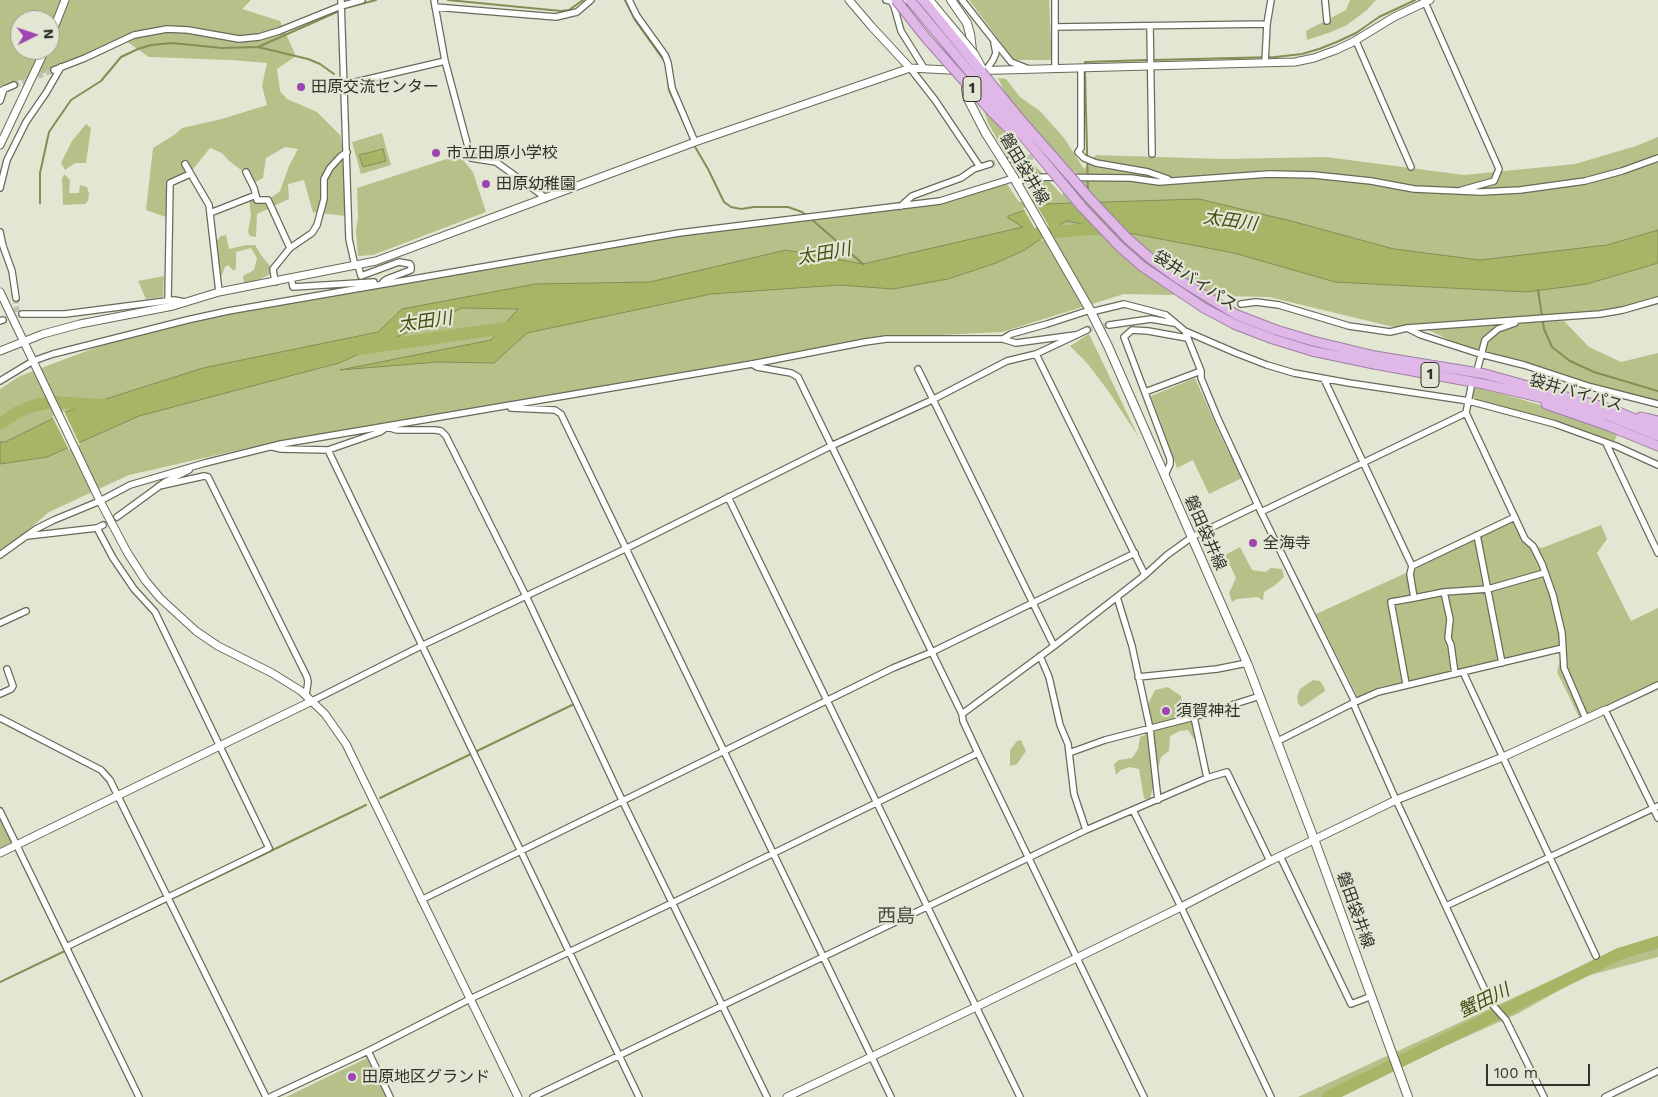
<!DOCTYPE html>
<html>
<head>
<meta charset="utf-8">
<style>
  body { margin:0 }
  #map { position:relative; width:1658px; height:1097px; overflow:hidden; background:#e2e6d3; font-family:"Work Sans",sans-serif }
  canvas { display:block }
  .north { position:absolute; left:10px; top:10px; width:50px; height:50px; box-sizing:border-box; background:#e2e6d3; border:1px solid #9b9e90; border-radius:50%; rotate:86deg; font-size:14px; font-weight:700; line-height:20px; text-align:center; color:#31322b }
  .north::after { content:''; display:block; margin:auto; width:18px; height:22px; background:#9f45b1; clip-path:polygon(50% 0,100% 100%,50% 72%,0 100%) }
  .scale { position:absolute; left:1486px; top:1064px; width:104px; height:22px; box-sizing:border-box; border:2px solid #31322b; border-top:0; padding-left:6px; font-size:15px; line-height:18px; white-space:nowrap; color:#31322b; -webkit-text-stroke:4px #e2e6d3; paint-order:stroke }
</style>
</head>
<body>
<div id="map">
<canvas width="1658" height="1097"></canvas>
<div class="north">N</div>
<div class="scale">100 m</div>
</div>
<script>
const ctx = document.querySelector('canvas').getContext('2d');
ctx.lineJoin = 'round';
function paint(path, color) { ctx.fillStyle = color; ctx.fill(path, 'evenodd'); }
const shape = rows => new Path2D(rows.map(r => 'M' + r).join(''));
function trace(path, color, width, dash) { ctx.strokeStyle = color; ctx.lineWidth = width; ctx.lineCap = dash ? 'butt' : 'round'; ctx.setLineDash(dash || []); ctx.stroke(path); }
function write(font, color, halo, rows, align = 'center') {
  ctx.font = font + ' "Work Sans","Noto Sans JP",sans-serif'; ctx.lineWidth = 4.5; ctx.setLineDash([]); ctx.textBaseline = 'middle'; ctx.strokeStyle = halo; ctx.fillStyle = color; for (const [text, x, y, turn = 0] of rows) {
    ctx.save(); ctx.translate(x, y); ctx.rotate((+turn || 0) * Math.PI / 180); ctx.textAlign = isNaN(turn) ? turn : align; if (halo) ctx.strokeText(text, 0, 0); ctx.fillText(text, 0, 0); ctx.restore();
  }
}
paint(shape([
  [0,0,251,0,242,9,280,21,296,56,277,69,280,91,287,99,317,112,340,135,343,150,330,169,343,159,346,216,320,213,320,210,313,213,304,180,288,184,289,199,257,214,256,237,250,236,248,232,251,215,249,199,256,195,257,200,268,200,280,191,289,166,298,149,285,147,266,158,263,178,252,184,245,173,228,160,222,153,210,148,189,174,170,183,170,212,166,217,146,210,153,148,174,135,182,128,222,119,267,105,262,86,267,63,231,60,149,57,123,39,54,70,0,86],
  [20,20,50,20,50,50,20,50],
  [969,0,1049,0,1052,60,1014,60],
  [1350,0,1376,0,1367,10,1347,25,1331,32,1307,40,1306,31,1346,10],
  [998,78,1006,79,1020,97,1040,111,1064,138,1084,169,1096,155,1222,159,1326,157,1464,175,1575,164,1636,146,1658,137,1658,299,1614,309,1448,326,1564,321,1589,347,1621,362,1658,353,1658,403,1475,352,1422,327,1402,329,1269,297,1124,294,1002,332,875,338,684,375,471,413,248,448,129,475,49,512,0,554,0,389,20,376,124,337,224,312,763,221,940,201,1007,184,1019,202,1036,199,1021,173,1004,151,988,123,984,110,1062,195,1079,174,1073,171,1054,154,1009,102],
  [86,124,91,128,86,163,75,163,65,170,61,163,72,141],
  [382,133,391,165,361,174,352,142],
  [459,155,473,172,486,212,373,255,358,256,356,231,358,216,357,188],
  [64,174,70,180,69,193,79,193,80,185,87,187,89,194,88,201,85,204,63,205,62,179],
  [226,235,229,249,247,245,255,245,261,255,270,266,272,273,245,287,243,276,254,270,257,258,251,248,236,252,236,268,234,271,228,265,225,267,222,275,217,276,214,243,221,236],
  [164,276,163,297,146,299,138,281],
  [1089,334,1139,438,1109,392,1087,363,1070,346],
  [1195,378,1225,445,1242,478,1209,494,1193,460,1177,468,1151,396],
  [1475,386,1585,418,1619,430,1614,442,1469,401],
  [1516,520,1533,546,1542,548,1601,525,1607,539,1597,553,1631,621,1658,608,1658,684,1581,721,1557,672,1563,649,1380,687,1358,698,1316,614,1406,573],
  [1240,547,1252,570,1266,572,1271,568,1282,569,1284,577,1274,586,1264,592,1263,601,1258,597,1237,599,1232,602,1229,593,1236,578,1225,555],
  [1313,680,1320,681,1324,687,1325,691,1302,707,1298,704,1297,697,1300,689],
  [1168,687,1181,696,1183,708,1197,728,1198,737,1194,739,1188,730,1180,731,1170,736,1169,751,1161,757,1150,799,1144,799,1139,769,1129,767,1121,770,1116,775,1114,764,1119,760,1132,758,1138,749,1140,737,1147,734,1149,702,1155,690],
  [1021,740,1026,751,1017,764,1010,766,1010,750,1017,741],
  [0,817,12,842,0,848],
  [1658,938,1658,957,1583,977,1517,1014,1367,1081,1336,1097,1298,1097,1604,956,1629,945],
  [367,1058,386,1097,286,1097]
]), '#b6c189');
const water = shape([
  [383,149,386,161,363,167,359,155,383,149],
  [1199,199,1291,221,1394,249,1480,260,1607,245,1658,230,1658,263,1587,284,1527,292,1335,282,1234,253,1066,221,1025,250,996,263,948,279,893,289,839,285,711,294,527,333,494,363,438,362,340,370,491,340,518,309,462,308,339,363,139,416,47,457,0,464,0,442,5,442,68,411,203,368,378,332,402,309,535,284,650,282,786,250,863,264,1023,227,1008,218,1008,216,1043,204,1199,199]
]);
paint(water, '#a7b567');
trace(water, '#848e55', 1);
paint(shape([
  [1036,204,1053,233,1042,241,1023,208],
  [64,411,80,445,69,450,52,416]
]), '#e2e6d3');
trace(shape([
  [448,0,561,11,569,10,583,0],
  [625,0,635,20,665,62],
  [258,47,346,8,376,0],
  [1153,60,1275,57,1302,54,1319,49,1339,41,1356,33,1379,17,1415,0],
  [1085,66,1085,62,1148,60],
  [667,71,669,90,692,141],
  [1085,71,1088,191],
  [694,145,708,169,724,202,731,207,741,209,754,207,788,207,802,212,806,215],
  [40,203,40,173,49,132,71,100,101,81,121,57,138,49,151,45,172,43,222,48,258,47,308,59,320,64,334,74],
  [810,218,863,264],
  [1089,223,1089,229],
  [1538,290,1544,329,1552,347,1570,361,1594,372,1658,391],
  [380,798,572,705],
  [80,943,366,805],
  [0,982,67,950]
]), '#848e55', 2);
trace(shape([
  [1034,234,1089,229,1114,230],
  [359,349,518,326],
  [0,424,16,413,32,406,52,402,104,405],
  [1328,1097,1619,954,1658,942]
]), '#a7b567', 12);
trace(shape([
  [14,85,54,70],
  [1019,159,1040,156],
  [990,164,1011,159],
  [16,298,17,316],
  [1087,330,1109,325]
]), '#bfc2b1', 5.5, [5.5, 3]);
const minor = shape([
  [341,0,349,239,355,266],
  [434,0,445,61,471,158,496,162,546,198],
  [629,0,637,16,665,55,668,63,672,88,695,142],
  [886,0,891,1,894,6,901,31,924,68],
  [962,0,1011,62,1029,69],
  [1055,0,1055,68],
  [1325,0,1327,21],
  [1424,0,1499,169,1494,181,1462,190],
  [435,7,556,17,577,12,591,0],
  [1150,26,1152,154],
  [1055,27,1267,24],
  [1356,41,1411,167],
  [1265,63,1267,24,1271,0],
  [910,68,935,100,980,167],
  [1081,68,1081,148,1078,152,1084,158,1096,163,1148,172,1168,179],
  [54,70,85,58,134,35,167,29,188,30,239,39,259,37,279,31,341,6,362,0],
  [986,70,993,60,996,53,994,43],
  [343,85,445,61],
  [0,91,14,85],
  [0,101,4,89],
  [1011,159,1019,159],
  [185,164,209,205,219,292],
  [246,172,254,188,257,200,268,200,290,248],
  [1017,183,1028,177,1131,178,1159,182,1269,174,1314,175,1371,181,1414,189,1481,192,1520,190,1585,181,1622,171,1658,158],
  [0,188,7,160,26,122,46,93,61,67],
  [901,206,912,196,961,178,974,169,990,164],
  [210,213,256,195],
  [0,232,3,246,12,271,16,298],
  [358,265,361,276,399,262,410,264,411,266,411,270,387,279,383,282],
  [291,278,293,287,374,282],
  [275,282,273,269,290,248,312,233,317,225,324,199,324,179,330,168,341,156,347,152],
  [168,301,170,183,190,174],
  [1241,304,1256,302,1279,305,1349,326,1390,332,1407,328,1600,314,1623,310,1658,300],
  [1091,312,1124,304,1151,311,1166,315,1185,331,1236,353,1267,365,1294,373,1349,383,1469,401,1555,424,1616,446,1658,465],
  [22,314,65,314,174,300,185,302],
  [0,321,3,320],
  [1109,325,1151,319,1174,323],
  [1407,328,1421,335,1480,354,1524,365,1591,387,1658,404],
  [1185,331,1201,371,1201,378,1218,419,1261,512,1355,702],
  [1003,339,1011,334,1047,324,1090,310],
  [1036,354,1145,575],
  [752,364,757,367,791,373,798,377,962,714,963,721,978,753,1144,1097],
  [1478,367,1485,340,1498,329,1515,323],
  [918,369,1054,646],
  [1324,379,1412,566,1410,574,1414,598,1444,592,1450,619,1448,638,1451,645,1455,674],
  [0,381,33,361,53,354,187,320,228,311,679,233,940,201,1014,178],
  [1471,387,1466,413,1525,539,1533,546,1542,564,1553,595,1562,633,1564,668,1586,719],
  [1145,392,1201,371],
  [511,408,555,410,561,414,891,1097],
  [1606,443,1658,553],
  [273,447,281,449,328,450,380,432,387,427,397,430,435,430,441,431,446,436,526,596,622,800,767,1097],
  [328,450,639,1097],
  [1165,475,1170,464,1170,459,1124,337,1132,330,1148,331,1187,338],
  [159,486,204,476,208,477,307,677,308,682,306,695],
  [728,497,1020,1097],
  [1261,512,1466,413],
  [117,517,165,482,189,470],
  [1477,535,1502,663],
  [27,536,97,528,103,525],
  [0,555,36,529,54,520,100,501,130,485,205,463,281,444,752,364,865,342,886,339,1003,339,1016,343,1075,335],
  [1412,566,1515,517],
  [1444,592,1488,589,1544,573],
  [1117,597,1132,646,1150,729,1158,800],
  [0,623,26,611],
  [1040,656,1049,677,1060,725,1068,744,1074,794,1086,830],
  [1463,672,1596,956],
  [1138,677,1217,669,1247,663],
  [1406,684,1391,602,1414,598],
  [1658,685,1605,710,1658,818],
  [0,694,11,689,13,686,7,669],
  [312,701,423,645,625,549,831,446,932,400,1007,361,1036,354,1087,330],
  [1353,703,1396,800,1491,1003,1506,1020,1544,1097],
  [962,714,1054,646,1145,575,1167,555,1192,537,1258,505],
  [1194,717,1207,778],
  [0,718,101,770,110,780,266,1097],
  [1278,741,1353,703,1378,692,1563,648],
  [1069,753,1105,740,1194,717,1260,696],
  [1133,810,1181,907,1271,1097],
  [0,811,139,1097],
  [1280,856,1351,1004,1372,996],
  [421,900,893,668,932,652,1135,553],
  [1446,906,1658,806],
  [66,947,269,848,155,612,134,589,113,558,97,528],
  [368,1051,390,1097],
  [270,1097,368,1051,470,999,672,903,978,753],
  [533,1097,1086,830,1207,778,1227,772,1270,861],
  [1605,1097,1658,1071]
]);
const tertiary = shape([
  [849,0,872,27,910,68],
  [50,38,65,0],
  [0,145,45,50],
  [0,292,100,501,127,552,145,580,160,598,196,631,218,646,272,673,301,691,325,714,346,744,518,1097],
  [0,351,43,334,80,324,173,306,219,292,376,261,695,142,910,68,967,71,1295,62,1314,58,1336,50,1353,42,1394,17,1430,0],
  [0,853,312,701],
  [787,1097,976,1007,1181,907,1270,861,1396,800,1503,757,1605,710]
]);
const secondary = shape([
  [951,0,967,23,970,34,972,50,967,71,966,89,968,99,985,132,1014,178,1090,310,1108,346,1247,663,1314,839,1408,1097]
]);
const trunk = shape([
  [1091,200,1127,238,1151,259,1178,279,1237,315,1276,330,1313,341,1375,356,1485,374,1614,410,1658,429],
  [1204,308,1234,324,1273,339,1312,351,1374,364,1484,384,1547,399,1612,417,1658,436],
  [1546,404,1609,426,1658,446],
  [1641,417,1658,421]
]);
trace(minor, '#676b5a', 8);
trace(tertiary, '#676b5a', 9);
trace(secondary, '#676b5a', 10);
trace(trunk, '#9e7ea3', 11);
trace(minor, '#fff', 5.5);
trace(tertiary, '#fff', 7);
trace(secondary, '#fff', 8);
trace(trunk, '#e0b8e8', 9);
const secondaryBridge = shape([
  [929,0,974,54,981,67]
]);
const trunkBridge = shape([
  [896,0,926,38,991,111,1014,134],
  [910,0,1082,207,1119,246,1143,267,1204,308],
  [923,0,1020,119,1091,200]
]);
trace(secondaryBridge, '#676b5a', 10, []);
trace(trunkBridge, '#9e7ea3', 11, []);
trace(secondaryBridge, '#fff', 8);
trace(trunkBridge, '#e0b8e8', 9);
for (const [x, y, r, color] of [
  [301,87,5,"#9f45b1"],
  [436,153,5,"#9f45b1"],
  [486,184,5,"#9f45b1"],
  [1253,543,5,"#9f45b1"],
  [1166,711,5,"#9f45b1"],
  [352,1077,5,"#9f45b1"]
]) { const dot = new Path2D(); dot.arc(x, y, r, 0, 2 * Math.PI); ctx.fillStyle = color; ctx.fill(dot); trace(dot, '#e2e6d3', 2); }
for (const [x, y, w] of [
  [972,89,18],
  [1430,375,18]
]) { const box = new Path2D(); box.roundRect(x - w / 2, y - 12.5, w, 25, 4); ctx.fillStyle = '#e2e6d3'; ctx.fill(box); trace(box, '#31322b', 1); }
write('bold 15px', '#31322b', null, [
  ["1",972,89],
  ["1",1430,375]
]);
write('16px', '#31322b', '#e2e6d3', [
  ["田原交流センター",311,87],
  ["市立田原小学校",446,153],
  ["田原幼稚園",496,184],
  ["全海寺",1263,543],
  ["須賀神社",1176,711],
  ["田原地区グランド",362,1077]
], 'left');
write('16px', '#31322b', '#e2e6d3', [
  ["磐田袋井線",1024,169,59],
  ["袋井バイパス",1195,281,33],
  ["袋井バイパス",1576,393,16],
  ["磐田袋井線",1205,533,66],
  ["磐田袋井線",1355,910,70]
]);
write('italic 18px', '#444d12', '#e2e6d3', [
  ["太田川",1230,221,8],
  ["太田川",824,254,-10],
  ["太田川",425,322,-8],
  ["蟹田川",1484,1001,-26]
]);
write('19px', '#4c4f3f', '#e2e6d3', [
  ["西島",896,916]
]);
</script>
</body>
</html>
